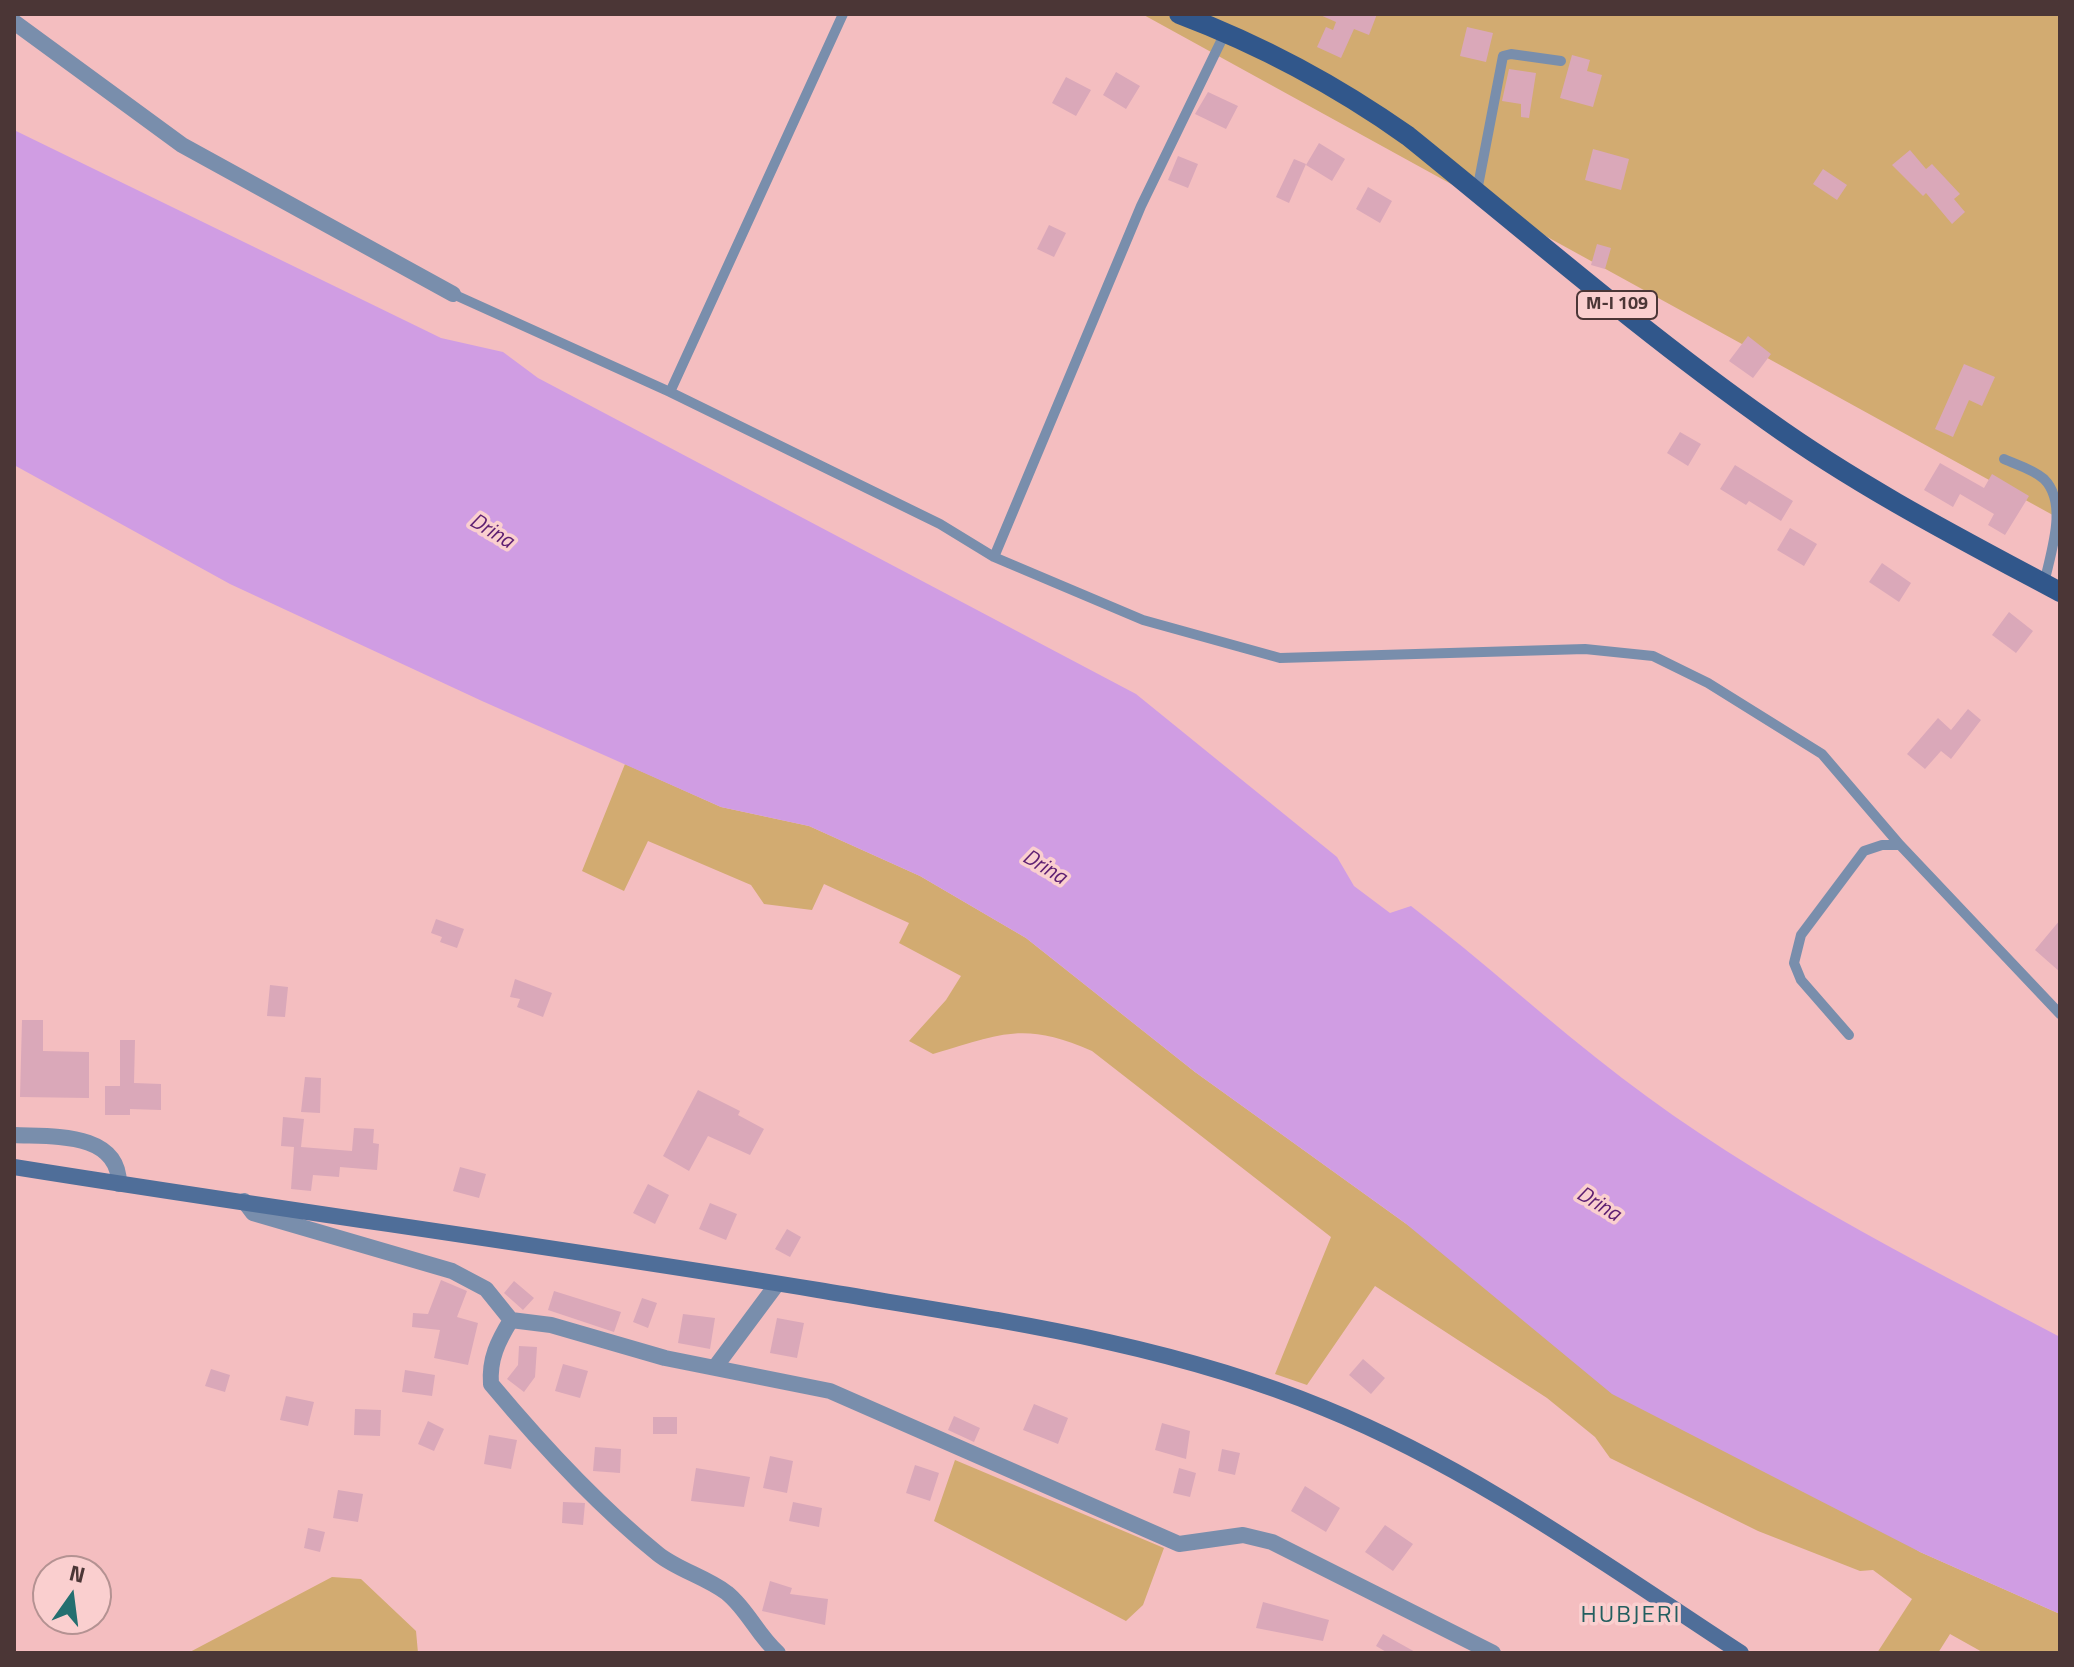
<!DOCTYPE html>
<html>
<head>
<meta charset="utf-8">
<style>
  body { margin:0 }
  #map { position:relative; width:2074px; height:1667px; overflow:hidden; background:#f4bec0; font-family:"Titillium Web",sans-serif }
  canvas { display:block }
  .frame { position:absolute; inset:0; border:16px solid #4b3636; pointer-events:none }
  .north { position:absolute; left:32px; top:1555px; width:80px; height:80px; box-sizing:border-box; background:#facfcf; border:2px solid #b49292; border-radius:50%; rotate:14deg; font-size:22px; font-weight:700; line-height:32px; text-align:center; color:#4b3636 }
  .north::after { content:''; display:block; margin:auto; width:28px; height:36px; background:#246f70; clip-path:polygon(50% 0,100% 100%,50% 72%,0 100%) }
</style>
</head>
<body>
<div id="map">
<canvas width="2074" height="1667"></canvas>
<div class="frame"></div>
<div class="north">N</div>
</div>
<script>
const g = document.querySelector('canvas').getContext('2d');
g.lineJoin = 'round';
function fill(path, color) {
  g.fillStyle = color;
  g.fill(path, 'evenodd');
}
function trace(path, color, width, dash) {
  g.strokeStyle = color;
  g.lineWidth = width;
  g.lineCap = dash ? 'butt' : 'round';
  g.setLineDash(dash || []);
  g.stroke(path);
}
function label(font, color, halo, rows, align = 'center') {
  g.font = font + ' "Titillium Web",sans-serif';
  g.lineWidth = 7;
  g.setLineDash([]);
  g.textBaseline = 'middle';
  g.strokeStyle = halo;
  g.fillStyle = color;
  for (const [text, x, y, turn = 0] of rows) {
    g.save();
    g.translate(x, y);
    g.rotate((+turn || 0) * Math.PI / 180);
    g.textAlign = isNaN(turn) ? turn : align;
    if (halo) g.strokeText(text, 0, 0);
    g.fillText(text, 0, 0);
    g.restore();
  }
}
fill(new Path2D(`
  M1142 14H2060V519Z
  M625 764 721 807 809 826 920 876 1026 938 1195 1072 1405 1223 1920 1552 2060 1614V1653H1984L1950 1634 1938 1653H1877L1912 1599 1873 1570 1860 1571 1758 1531 1610 1458 1595 1437 1547 1398 1375 1286 1307 1385 1275 1374 1331 1237 1092 1051C1023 1021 1002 1034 933 1054L909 1041 946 1000 961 976 899 943 909 923 824 884 812 910 764 904 751 885 648 841 624 891 582 871Z
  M955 1460 1164 1548 1143 1605 1126 1621 934 1521Z
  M332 1577 361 1579 416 1631 418 1653H188Z`), '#d2ab71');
fill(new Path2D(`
  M14 130 441 338 503 352 538 378 1136 694 1337 857 1354 886 1390 913 1411 906C1483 961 1550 1023 1622 1078 1755 1180 1912 1259 2060 1337V1614L1920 1552 1612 1394 1405 1223 1195 1072 1026 938 920 876 809 826 721 807 482 701 230 584 14 465Z`), '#d09de3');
fill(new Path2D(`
  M1318 14H1377L1369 35 1354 29 1341 58 1317 47 1326 27 1333 30 1336 22Z
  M1467 27 1493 33 1486 62 1460 56Z
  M1572 55 1590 60 1587 71 1602 75 1593 107 1560 98Z
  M1509 69 1536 73 1529 118 1521 117V104L1502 101Z
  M1116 72 1140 86 1126 109 1103 95Z
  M1066 77 1091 90 1076 116 1052 103Z
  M1208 92 1238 106 1226 129 1195 114Z
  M1319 143 1345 159 1332 181 1306 165Z
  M1593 149 1629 159 1621 190 1585 180Z
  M1910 150 1926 169 1932 164 1960 194 1954 199 1965 212 1952 224 1926 193 1923 196 1892 165Z
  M1178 156 1198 164 1188 188 1168 180Z
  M1294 159 1306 164 1289 203 1276 197Z
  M1823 169 1847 185 1837 200 1813 184Z
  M1368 187 1392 201 1380 223 1356 209Z
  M1049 225 1066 233 1054 257 1037 249Z
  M1597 244 1611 248 1605 269 1591 265Z
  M1748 336 1771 354 1753 378 1729 361Z
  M1964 364 1995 377 1982 406 1969 400 1953 437 1935 429Z
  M1680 432 1701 444 1688 466 1667 453Z
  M1940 463 1984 488 1992 474 2029 496 2005 535 1988 525 1994 514 1960 494 1953 507 1924 490Z
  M1735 465 1793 501 1781 521 1749 501 1746 505 1720 489Z
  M1790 528 1817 544 1804 566 1777 550Z
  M1882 563 1911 583 1899 602 1869 582Z
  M2009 612 2033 631 2016 653 1992 635Z
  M1968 709 1981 720 1951 759 1941 751 1925 769 1907 754 1938 718 1951 730Z
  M436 919 464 929 457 948 440 942 442 937 431 933Z
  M2060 920V972L2035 950Z
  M515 979 552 993 543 1017 517 1007 520 999 510 997Z
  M270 985 288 987 285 1017 267 1016Z
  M22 1020H43V1051L89 1052V1098L20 1097Z
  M120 1040H135L134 1083 161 1084V1110L130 1109V1115H105V1086H120Z
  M305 1077 321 1078 320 1113 301 1112Z
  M698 1090 740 1111 738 1115 764 1129 750 1155 708 1136 689 1171 663 1156Z
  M283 1117 304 1119 301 1147 352 1151 354 1128 374 1129 373 1143 379 1144 377 1170 340 1167 339 1177 313 1175 311 1191 291 1189 294 1147 281 1146Z
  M460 1167 486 1174 479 1198 453 1191Z
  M648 1184 669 1195 655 1224 633 1213Z
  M710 1203 737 1214 726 1240 699 1229Z
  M787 1229 801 1237 790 1257 775 1249Z
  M441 1280 467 1291 457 1317 478 1323 468 1365 434 1358 440 1330 412 1327 413 1313 428 1314Z
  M514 1281 534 1298 523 1310 504 1293Z
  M554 1291 621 1312 614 1332 548 1310Z
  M642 1298 657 1303 648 1328 633 1322Z
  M683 1314 715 1318 710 1349 678 1343Z
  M777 1318 804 1323 797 1358 770 1353Z
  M519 1346 537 1347 535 1377 524 1392 507 1379 518 1365Z
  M1363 1359 1385 1378 1371 1394 1349 1375Z
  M563 1364 588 1371 580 1398 555 1391Z
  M211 1369 230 1375 225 1392 205 1386Z
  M405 1370 435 1375 432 1396 402 1392Z
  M286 1396 314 1402 308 1426 280 1420Z
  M1034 1404 1068 1418 1058 1444 1023 1430Z
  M355 1409 381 1410 380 1436 354 1435Z
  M954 1416 980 1428 974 1442 948 1430Z
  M653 1417H677V1434H653Z
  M428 1421 444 1429 434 1451 418 1444Z
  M1162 1423 1190 1431 1186 1459 1155 1450Z
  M489 1435 517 1440 511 1469 484 1464Z
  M595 1447 621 1449 620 1473 593 1471Z
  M1222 1449 1240 1453 1235 1475 1218 1471Z
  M770 1456 793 1461 787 1493 763 1488Z
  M915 1465 939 1473 930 1501 906 1493Z
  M696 1468 750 1477 744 1507 691 1501Z
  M1179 1468 1196 1473 1190 1497 1173 1493Z
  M1305 1486 1340 1508 1326 1532 1291 1511Z
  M338 1490 363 1494 358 1522 333 1518Z
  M563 1502 585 1503 583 1525 562 1523Z
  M793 1502 822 1508 819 1527 789 1521Z
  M1385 1525 1413 1544 1393 1571 1365 1552Z
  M308 1528 325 1532 320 1552 304 1548Z
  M770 1581 792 1588 790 1594 828 1599 825 1625 762 1611Z
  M1263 1602 1329 1620 1323 1641 1256 1628Z
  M1383 1634 1417 1653H1388L1376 1646Z`), '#daa8b9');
trace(new Path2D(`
  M1477 191 1503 56 1511 54 1561 61
  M453 294 670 392 940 524 994 557 1143 620 1280 658 1585 649 1653 656 1708 683 1822 754 1900 845 2060 1014
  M670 392 843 14
  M2004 459C2017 465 2033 469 2044 479 2069 504 2050 554 2044 584
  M994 557 1141 206 1225 33
  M1849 1035 1801 980 1794 963 1801 935 1864 851 1882 845H1900`), '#798eac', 10);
trace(new Path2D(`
  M14 22 182 145 453 294
  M14 1135C51 1137 119 1131 119 1184
  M244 1201 253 1213 452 1271 486 1289 511 1320 551 1325 665 1358 830 1391 1179 1544 1243 1535 1272 1542 1493 1653
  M511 1320C498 1341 489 1359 491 1384 542 1445 596 1504 658 1554 678 1570 706 1577 727 1593 748 1610 758 1636 778 1653
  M716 1366 777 1284`), '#798eac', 16);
trace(new Path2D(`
  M14 1167C282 1210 550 1246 818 1290 989 1319 1162 1341 1324 1408 1474 1469 1606 1565 1741 1653`), '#4f6e99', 16);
trace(new Path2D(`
  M1179 14C1261 45 1336 85 1408 136 1527 232 1643 333 1768 421 1860 487 1961 539 2060 592`), '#31578b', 20);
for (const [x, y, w] of [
  [1617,305,80]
]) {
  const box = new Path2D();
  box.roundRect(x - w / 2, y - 14, w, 28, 6);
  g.fillStyle = '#facfcf';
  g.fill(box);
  trace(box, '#4b3636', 2);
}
label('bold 18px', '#4b3636', null, [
  ["M-I 109",1617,305]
]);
label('italic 22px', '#5d1e71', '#facfcf', [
  ["Drina",491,532,31],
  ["Drina",1044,868,31],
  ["Drina",1598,1205,31]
]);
g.letterSpacing = '2px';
label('24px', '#235e5f', '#facfcf', [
  ["HUBJERI",1631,1616]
]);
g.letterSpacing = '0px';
</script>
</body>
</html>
